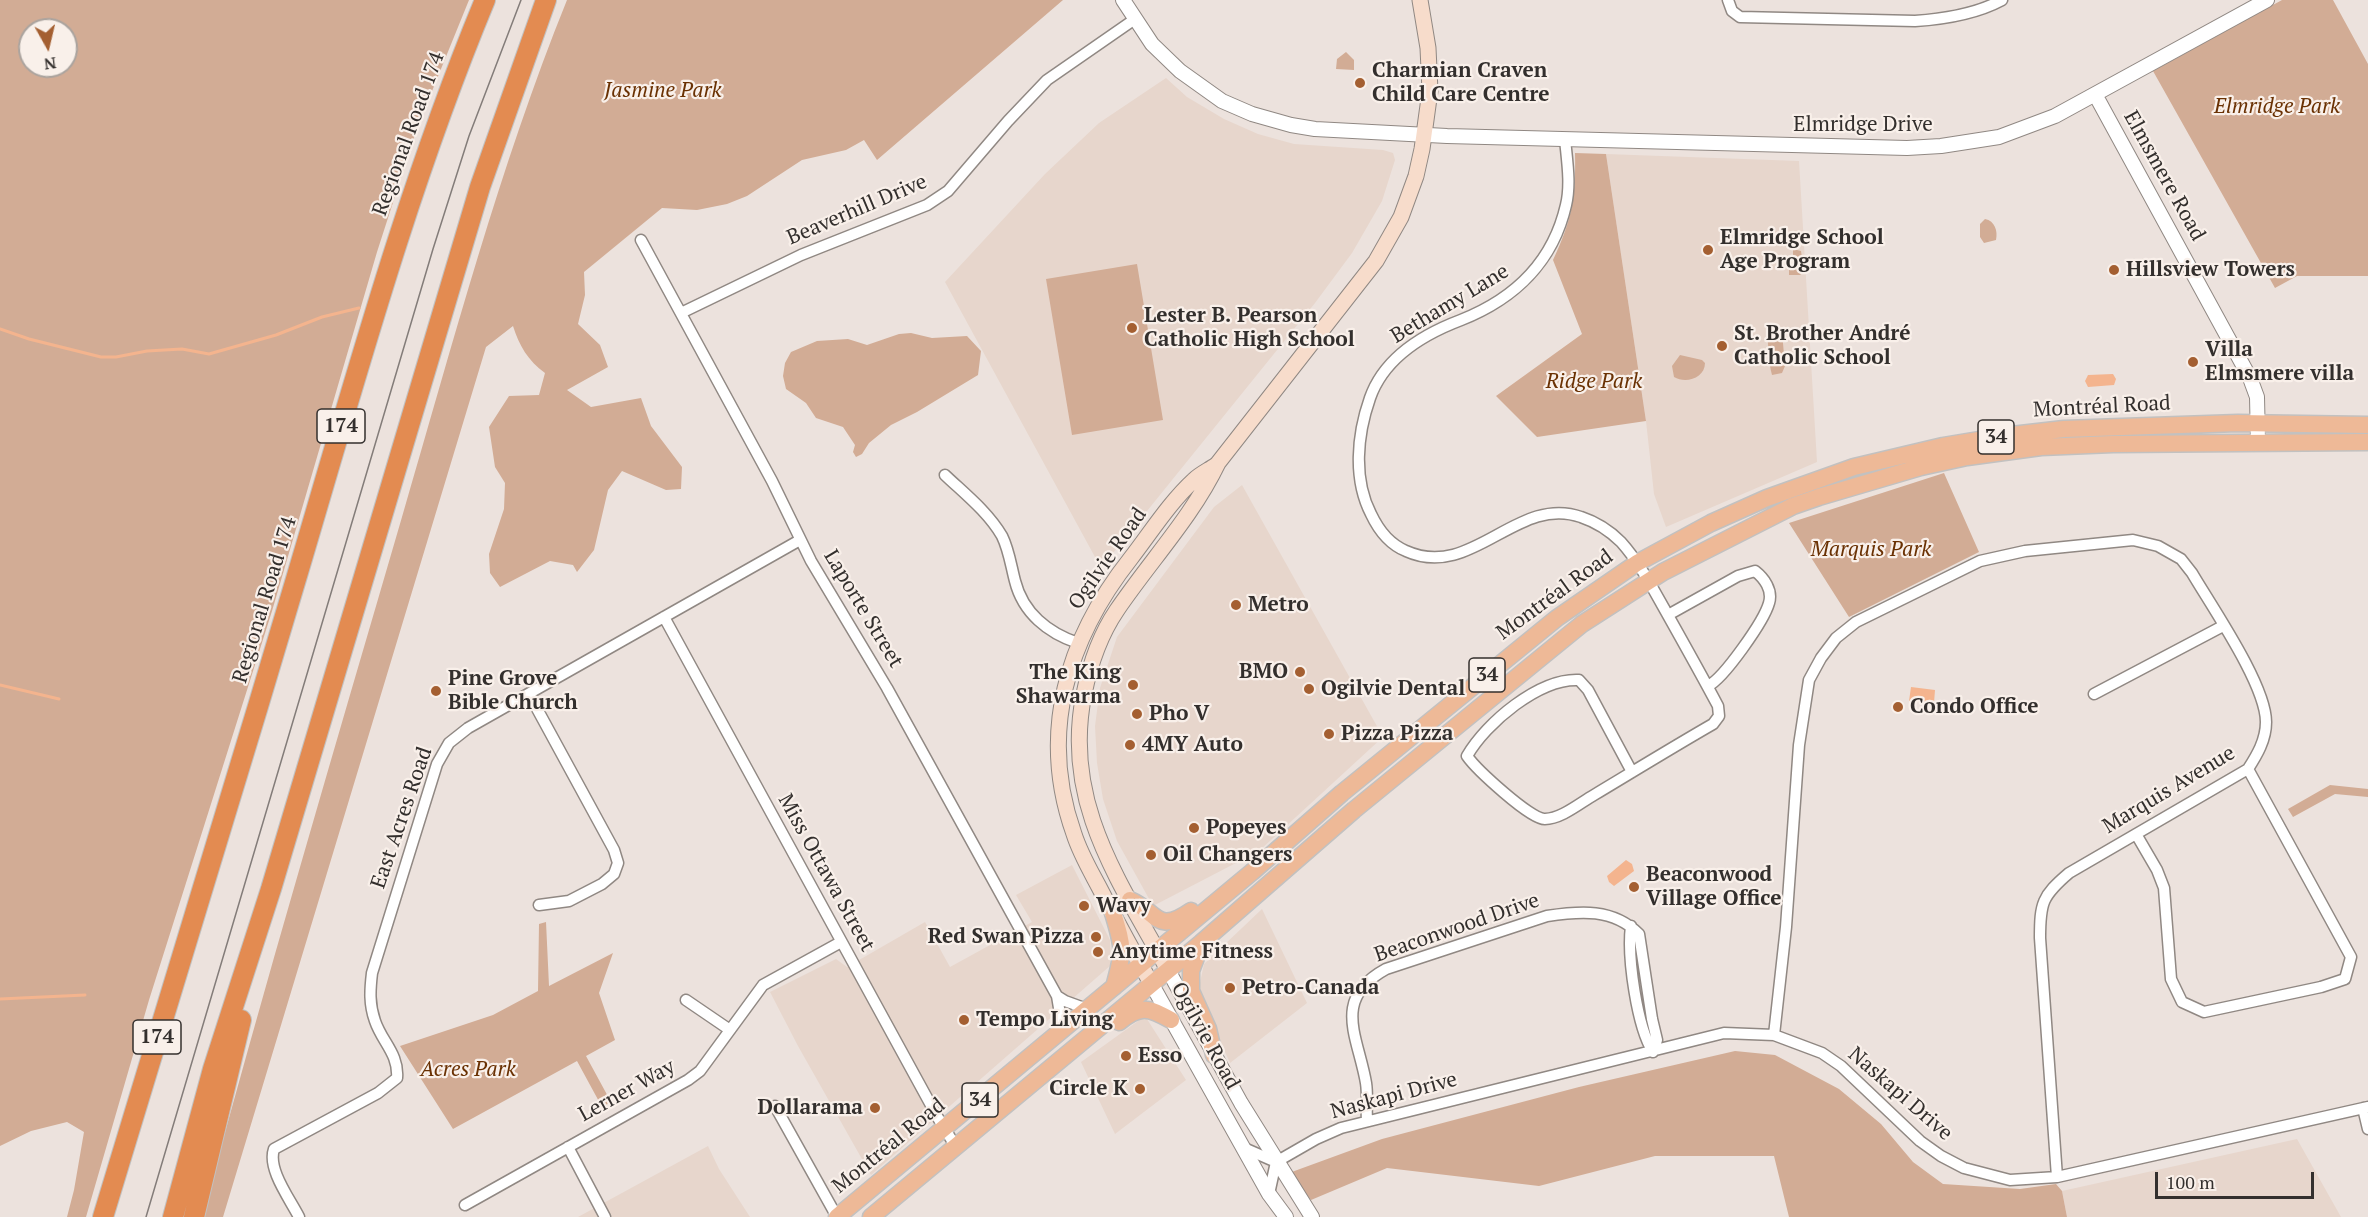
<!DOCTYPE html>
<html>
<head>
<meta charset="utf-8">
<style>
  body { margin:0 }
  #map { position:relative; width:2368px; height:1217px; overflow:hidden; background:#ece2dd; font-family:"PT Serif",serif }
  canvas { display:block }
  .north { position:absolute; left:18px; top:18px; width:60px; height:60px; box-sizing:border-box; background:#f9f0ea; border:2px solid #aaa39e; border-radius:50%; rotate:172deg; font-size:16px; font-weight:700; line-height:24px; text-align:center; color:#332f2d }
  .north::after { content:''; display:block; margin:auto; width:21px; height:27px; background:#a45f31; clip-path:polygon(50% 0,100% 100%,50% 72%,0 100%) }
  .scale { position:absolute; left:2155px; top:1172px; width:159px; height:27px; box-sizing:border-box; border:3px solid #332f2d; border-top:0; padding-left:8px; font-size:18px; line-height:21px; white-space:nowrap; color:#332f2d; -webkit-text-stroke:4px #f9f0ea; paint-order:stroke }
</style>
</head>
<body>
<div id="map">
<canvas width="2368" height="1217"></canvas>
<div class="north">N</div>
<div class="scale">100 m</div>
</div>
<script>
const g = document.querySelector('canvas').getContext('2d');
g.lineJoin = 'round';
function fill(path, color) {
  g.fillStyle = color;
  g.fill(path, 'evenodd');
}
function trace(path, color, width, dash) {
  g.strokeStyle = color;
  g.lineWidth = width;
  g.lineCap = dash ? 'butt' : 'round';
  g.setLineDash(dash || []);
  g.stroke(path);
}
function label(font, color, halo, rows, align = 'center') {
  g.font = font + ' "PT Serif",serif';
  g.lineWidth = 4.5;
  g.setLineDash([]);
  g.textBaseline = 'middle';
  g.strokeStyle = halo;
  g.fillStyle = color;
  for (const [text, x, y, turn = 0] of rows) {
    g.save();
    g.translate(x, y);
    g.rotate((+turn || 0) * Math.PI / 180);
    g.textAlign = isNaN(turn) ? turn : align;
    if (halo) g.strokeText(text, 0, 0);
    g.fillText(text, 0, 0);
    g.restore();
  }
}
fill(new Path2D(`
  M1166 78 1187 97 1224 119 1258 134 1294 144 1383 150 1393 153 1395 160 1382 201 1352 253 1315 303 1101 568 945 282 1045 174 1099 123Z
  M1606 154 1799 161 1817 462 1666 527 1654 494 1646 421Z
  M1242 485 1383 737 1259 851 1153 906 1117 841 1103 799 1097 763 1095 726 1100 688 1117 637 1214 507Z
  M1072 865 1110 940 1111 965 871 1175 798 1046 770 992 836 959 847 967 925 922 950 967 1032 922 1016 895Z
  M1262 909 1307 1003 1230 1063 1198 992 1204 964Z
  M1145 1016 1186 1080 1115 1134 1081 1062Z
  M2297 1139 2341 1217H2067L2062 1191Z
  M708 1146 719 1169 750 1217H578Z`), '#e7d6cc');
fill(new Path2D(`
  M0 0H469L417 128 377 252 272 611 149 1000 86 1217H67L74 1190 84 1132 67 1122 31 1131 0 1146ZM30 30H66V66H30Z
  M567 0H1063L877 160 864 140 846 150 802 160 747 196 727 204 697 210 662 208 584 272 585 295 578 324 600 345 608 367 567 390 591 407 641 398 651 426 682 467 681 489 666 490 622 471 608 490 594 550 577 572 573 565 550 561 500 587 490 573 489 554 504 509 505 483 495 467 489 427 509 396 539 395 545 373C528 361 519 345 513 326L486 347 223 1217H202C265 983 334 750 402 517 453 343 499 168 567 0Z
  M2282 0H2333L2368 64V276H2297L2275 288 2153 71Z
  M1346 52 1354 60V70L1336 69 1337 59Z
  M1575 153 1606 154 1646 421 1537 437 1496 396 1582 334 1553 260C1572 220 1576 197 1575 153Z
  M1985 219C1995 221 1998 231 1996 240L1984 243 1980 237V224Z
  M1793 249 1801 251 1804 271 1800 275H1789V258L1793 257Z
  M1137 264 1163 420 1072 435 1046 279Z
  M1774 327V333L1782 332 1785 366 1782 373 1772 375C1768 361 1769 349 1767 334Z
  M911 333 932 338 967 336 981 351 978 375 917 412 891 425 869 443 862 454 856 457 853 452 855 445 843 427 816 418 806 403 786 389 783 376 785 363 791 352 817 341 848 339 867 345 899 334Z
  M1680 355 1702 360 1705 363C1705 378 1686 384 1674 377L1672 366Z
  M1944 473 1979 552 1849 617 1789 523Z
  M2330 785 2368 789V797L2335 794 2293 817 2288 809Z
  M546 922 549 986 613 953 599 993 615 1040 586 1056 611 1102 602 1107 577 1061 453 1129 400 1046 493 1015 538 991 539 924Z
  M1735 1051 1775 1055 1839 1089 1881 1124 1913 1162 1943 1184 2020 1189 2056 1184 2062 1191 2067 1217H1789L1774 1156H1655L1539 1186 1387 1168 1311 1200 1289 1173 1382 1139 1579 1087Z`), '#d2ac95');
fill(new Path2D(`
  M2113 374 2116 379 2114 385 2088 387 2085 381 2088 375Z
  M1911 687 1935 690 1934 703 1909 701Z
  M1626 860 1632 864 1634 871 1614 886 1609 882 1607 876Z`), '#f4b48e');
trace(new Path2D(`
  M0 329 29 339 101 357H116L147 351 182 349 209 354 276 335 322 317 359 308
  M0 685 59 699
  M0 999 85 995`), '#f4b48e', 3);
const minor = new Path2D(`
  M1728 0 1732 11 1740 17 1915 21C1945 19 1976 14 2002 0
  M1565 139C1567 161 1571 184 1566 205 1553 262 1514 299 1461 320 1424 334 1384 358 1370 398 1357 435 1353 479 1371 514 1379 531 1389 544 1406 551 1472 581 1517 494 1581 517 1596 522 1610 531 1621 542 1639 562 1652 587 1665 610 1683 642 1701 674 1718 706L1719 716 1713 724C1673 747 1634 771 1594 795 1580 803 1561 819 1545 819 1531 820 1476 769 1467 756 1486 723 1539 678 1579 680L1588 690 1632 772
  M641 240 772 481 811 561 887 688 1057 996 1059 1008 1058 1034
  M681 313 801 255 927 205 948 191 1008 121 1047 80 1135 19
  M945 475C965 494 988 512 1002 536 1009 550 1011 566 1015 581 1023 613 1048 633 1078 643
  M1668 615 1738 576 1755 571C1764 578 1773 590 1769 603 1764 621 1724 678 1708 686
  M664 617 938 1118 956 1147
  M529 694 614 850 618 863 614 874 602 884 569 901 539 905
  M2094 694 2223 626
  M2136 834 2157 870 2164 888 2171 979 2182 1002 2204 1012 2321 987 2345 979 2351 957 2248 769
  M1631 926C1627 957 1637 1027 1653 1052
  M1057 996 1065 1001 1087 1009
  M686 1000 730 1030
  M1774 1035 1786 927 1799 745 1809 680 1821 658 1836 638 1856 622 1980 561 2025 551 2133 540 2158 546 2181 559 2192 573C2212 607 2266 685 2266 722 2266 740 2257 755 2248 769L2069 873C2042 896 2040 903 2040 938L2057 1177
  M775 1106 837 1217
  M2363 1108 2368 1129
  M1367 1121C1366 1108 1368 1096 1366 1083 1358 1036 1331 999 1386 969L1547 916C1580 911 1613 908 1639 934L1652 1019 1657 1040 1653 1052
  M568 1147 605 1217
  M1244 1148 1276 1162
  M1269 1194 1276 1162 1316 1139 1341 1128 1724 1033 1774 1035 1822 1053 1841 1066 1920 1141 1941 1156 1964 1168 2010 1180 2057 1177 2368 1107
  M465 1205 688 1080 700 1071 763 985 841 942
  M299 1217C290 1199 267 1169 274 1149L378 1093 397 1078C399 1054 382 1042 375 1021 369 1004 370 990 372 973L437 764 449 743 468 728 800 540`);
const tertiary = new Path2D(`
  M1123 0 1152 44 1180 71 1222 101 1252 114 1291 125 1315 129 1447 136 1907 148 1941 146 1999 137 2055 116 2267 0
  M2096 96 2250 378 2257 397 2258 442
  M1168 970 1241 1103 1312 1217
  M1151 983 1269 1194 1286 1217`);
const secondary = new Path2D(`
  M1168 970C1119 880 1062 802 1084 694 1090 664 1100 635 1117 610 1151 560 1192 517 1218 463L1376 261 1401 217 1416 176 1422 149 1430 91 1428 48 1420 0
  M1151 983C1133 952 1116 920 1099 887 1090 870 1080 853 1074 834 1038 733 1067 639 1131 558 1151 532 1170 502 1194 480 1200 474 1209 470 1216 465`);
const primary = new Path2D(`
  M1130 900C1158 912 1156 935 1191 911
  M1113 913C1124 949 1124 951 1114 987
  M1201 944 1191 971V991L1208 1029 1214 1055
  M1119 1022C1140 1005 1148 1007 1171 1020
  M837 1217 1252 872 1342 793 1557 618 1637 563 1711 523 1767 498 1854 467 1943 446 2003 436 2064 429 2238 423 2368 425
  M871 1217 1201 943 1354 810 1582 624 1663 572 1793 506 1819 497 1921 467 1967 457 2041 447 2113 444 2368 442`);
const motorway = new Path2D(`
  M103 1217C167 1004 233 792 296 579 354 384 407 188 485 0
  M173 1217 213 1069 271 889 480 187 546 0
  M194 1217 241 1020`);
trace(minor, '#908883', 13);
trace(tertiary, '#908883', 16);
trace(secondary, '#908883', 17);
trace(primary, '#c2c1c0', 19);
trace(motorway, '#c2c1c0', 22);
trace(minor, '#fff', 10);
trace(tertiary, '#fff', 14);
trace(secondary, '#f7dccb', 15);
trace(primary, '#eeb997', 16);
trace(motorway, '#e38b51', 20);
trace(new Path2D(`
  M146 1217 433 249 469 136 521 0`), '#837c79', 1.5);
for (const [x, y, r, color] of [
  [1360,83,6,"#a45f31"],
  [1708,250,6,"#a45f31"],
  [2114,270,6,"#a45f31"],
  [1132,328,6,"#a45f31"],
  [1722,346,6,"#a45f31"],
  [2193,362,6,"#a45f31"],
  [1236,605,6,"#a45f31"],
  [1300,672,6,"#a45f31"],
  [1133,685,6,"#a45f31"],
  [1309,689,6,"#a45f31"],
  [436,691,6,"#a45f31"],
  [1898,707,6,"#a45f31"],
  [1137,714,6,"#a45f31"],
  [1329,734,6,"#a45f31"],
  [1130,745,6,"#a45f31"],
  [1194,828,6,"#a45f31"],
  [1151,855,6,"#a45f31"],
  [1634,887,6,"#a45f31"],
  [1084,906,6,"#a45f31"],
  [1096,937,6,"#a45f31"],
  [1098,952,6,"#a45f31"],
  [1230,988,6,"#a45f31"],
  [964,1020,6,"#a45f31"],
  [1126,1056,6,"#a45f31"],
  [1140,1089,6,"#a45f31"],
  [875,1108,6,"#a45f31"]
]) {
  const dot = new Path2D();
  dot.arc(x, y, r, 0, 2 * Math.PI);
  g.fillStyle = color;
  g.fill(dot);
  trace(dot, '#f9f0ea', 2);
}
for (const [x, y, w] of [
  [341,426,48],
  [1996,437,36],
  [1487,675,36],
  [157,1037,48],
  [980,1100,36]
]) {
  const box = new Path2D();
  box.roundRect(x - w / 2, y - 17, w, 34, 4.5);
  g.fillStyle = '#f9f0ea';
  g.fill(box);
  trace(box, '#332f2d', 1.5);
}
label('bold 20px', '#332f2d', null, [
  ["174",341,426],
  ["34",1996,437],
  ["34",1487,675],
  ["174",157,1037],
  ["34",980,1100]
]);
label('bold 21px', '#332f2d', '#f9f0ea', [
  ["Charmian Craven",1372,71],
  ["Child Care Centre",1372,95],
  ["Elmridge School",1720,238],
  ["Age Program",1720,262],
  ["Hillsview Towers",2126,270],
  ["Lester B. Pearson",1144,316],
  ["Catholic High School",1144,340],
  ["St. Brother André",1734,334],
  ["Catholic School",1734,358],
  ["Villa",2205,350],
  ["Elmsmere villa",2205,374],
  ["Metro",1248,605],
  ["BMO",1288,672,"right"],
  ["The King",1121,673,"right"],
  ["Shawarma",1121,697,"right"],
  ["Pine Grove",448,679],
  ["Bible Church",448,703],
  ["Ogilvie Dental",1321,689],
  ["Condo Office",1910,707],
  ["Pho V",1149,714],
  ["Pizza Pizza",1341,734],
  ["4MY Auto",1142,745],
  ["Popeyes",1206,828],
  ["Oil Changers",1163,855],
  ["Beaconwood",1646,875],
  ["Village Office",1646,899],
  ["Wavy",1096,906],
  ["Red Swan Pizza",1084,937,"right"],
  ["Anytime Fitness",1110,952],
  ["Petro-Canada",1242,988],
  ["Tempo Living",976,1020],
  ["Esso",1138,1056],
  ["Circle K",1128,1089,"right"],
  ["Dollarama",863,1108,"right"]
], 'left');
label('italic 21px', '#6a3103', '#f9f0ea', [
  ["Jasmine Park",663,91],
  ["Elmridge Park",2277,107],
  ["Ridge Park",1594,382],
  ["Marquis Park",1871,550],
  ["Acres Park",468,1070]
]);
label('21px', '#332f2d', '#f9f0ea', [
  ["Elmridge Drive",1863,125],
  ["Regional Road 174",409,134,-70],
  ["Elmsmere Road",2164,176,61],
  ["Beaverhill Drive",857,210,-23],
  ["Bethamy Lane",1450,304,-31],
  ["Montréal Road",2102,407,-3],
  ["Ogilvie Road",1108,559,-55],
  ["Montréal Road",1555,595,-36],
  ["Regional Road 174",265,600,-73],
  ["Laporte Street",863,609,59],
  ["Marquis Avenue",2169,790,-31],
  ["East Acres Road",402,818,-71],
  ["Miss Ottawa Street",826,873,61],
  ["Beaconwood Drive",1457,928,-19],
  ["Ogilvie Road",1205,1036,61],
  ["Lerner Way",627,1091,-29],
  ["Naskapi Drive",1900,1094,41],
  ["Naskapi Drive",1394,1096,-15],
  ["Montréal Road",889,1146,-39]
]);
</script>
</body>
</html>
